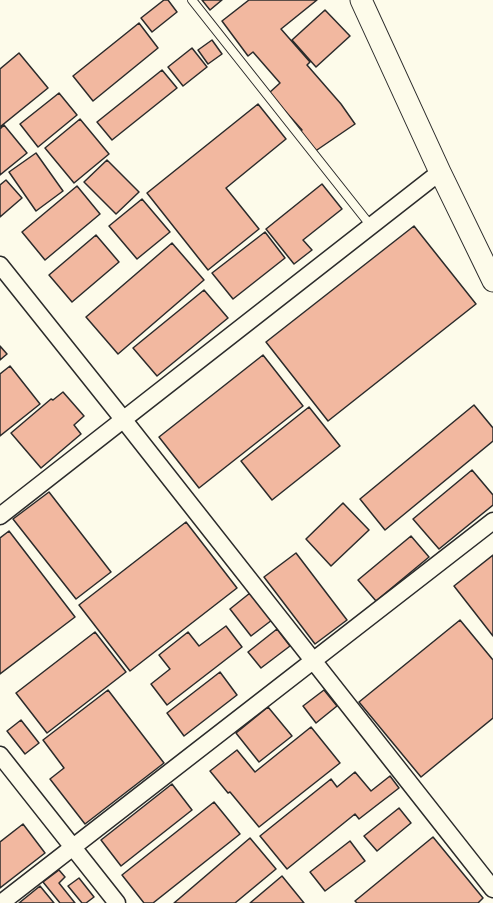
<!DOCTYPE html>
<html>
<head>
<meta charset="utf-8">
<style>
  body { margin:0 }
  canvas { display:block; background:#fdfbea }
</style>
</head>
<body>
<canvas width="493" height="903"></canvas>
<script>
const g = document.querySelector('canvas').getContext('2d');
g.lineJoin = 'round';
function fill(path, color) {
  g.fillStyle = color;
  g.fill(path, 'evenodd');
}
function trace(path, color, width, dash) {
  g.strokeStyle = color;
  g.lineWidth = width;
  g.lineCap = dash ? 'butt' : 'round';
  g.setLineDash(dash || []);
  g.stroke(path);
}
const building = new Path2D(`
  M164 0H168L177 12 152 32 141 18Z
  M202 0H222L210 10Z
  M249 0H317L281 29 310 62 307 65 341 104 355 124 314 152 300 131 302 130 269 93 280 83 253 52 248 56 222 21Z
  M325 10 350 36 316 67 292 40Z
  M139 23 158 48 93 101 73 76Z
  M212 40 222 54 208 64 198 50Z
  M192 48 207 67 183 86 168 67Z
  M19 53 48 88 0 127V69Z
  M162 70 177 88 112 140 97 122Z
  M59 93 77 115 38 147 20 124Z
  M258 104 286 139 226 188 259 229 208 270 147 193Z
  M80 119 109 154 74 183 45 148Z
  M4 125 27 153 0 175V129Z
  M36 153 63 191 36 211 9 172Z
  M107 160 139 192 116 214 84 182Z
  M6 180 22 198 0 217V185Z
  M322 184 342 209 303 240 312 250 294 264 266 229Z
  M77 186 100 214 45 260 22 232Z
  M142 199 170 232 137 259 109 226Z
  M414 226 476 304 328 421 266 342Z
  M265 232 285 258 233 299 212 273Z
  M96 235 119 262 72 302 49 275Z
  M172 243 204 280 118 354 86 317Z
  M204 290 228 318 157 376 133 348Z
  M0 346 7 354 0 360Z
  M263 355 303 406 199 488 159 437Z
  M10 366 40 404 0 436V374Z
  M63 392 84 416 74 425 81 434 41 468 11 433 51 399 53 400Z
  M474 405 493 428V441L385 530 360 499Z
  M309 407 340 446 272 500 241 461Z
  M472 470 493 495V505L439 549 413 519Z
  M49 492 111 572 76 599 13 519Z
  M343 503 369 530 331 566 306 539Z
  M186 522 237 588 130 671 79 605Z
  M9 531 75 617 0 674V538Z
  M411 536 429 557 376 601 358 580Z
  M296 553 347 620 315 644 264 577Z
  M493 555V636L454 586Z
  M250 593 272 620 251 636 230 609Z
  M460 620 493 660V718L421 777 359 702Z
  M226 626 242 647 167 705 151 684 170 669 159 655 188 632 199 646Z
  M277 629 290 646 261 668 248 652Z
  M95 632 126 672 47 733 16 693Z
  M220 672 237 695 184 736 167 713Z
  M108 690 164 763 85 824 50 779 64 768 43 740Z
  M324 690 337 706 316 723 303 706Z
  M268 707 292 736 259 762 236 733Z
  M21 720 39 743 25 754 7 731Z
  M311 727 340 763 259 827 230 792 228 793 210 771 237 750 255 772Z
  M355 772 371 791 390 776 399 788 359 819 355 814 287 869 260 836 331 779 337 787Z
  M172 784 192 810 121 866 101 840Z
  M214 802 240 834 153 903H144L122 875Z
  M399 808 411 823 377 851 364 836Z
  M23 824 45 853 0 888V842Z
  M433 837 483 898 478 903H357L355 901Z
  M250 838 276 869 235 903H174Z
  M350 841 365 861 325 891 310 872Z
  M59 870 65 877 59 883 75 903H60L43 882Z
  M282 876 304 903H250Z
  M79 878 94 897 86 903H82L68 886Z
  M40 886 54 903H19Z`);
fill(building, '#f2b8a0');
trace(building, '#2b2b2b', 1.5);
const service = new Path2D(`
  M192 0 371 226`);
const minor = new Path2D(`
  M0 265 123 419 493 889
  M0 516 440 172
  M0 755 117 903
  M1 903 493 521`);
const tertiary = new Path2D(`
  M361 0 440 172 493 281`);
trace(service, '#2b2b2b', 10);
trace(minor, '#2b2b2b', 19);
trace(tertiary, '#2b2b2b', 23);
trace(service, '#fdfbea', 8);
trace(minor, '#fdfbea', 16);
trace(tertiary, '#fdfbea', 21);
</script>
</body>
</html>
